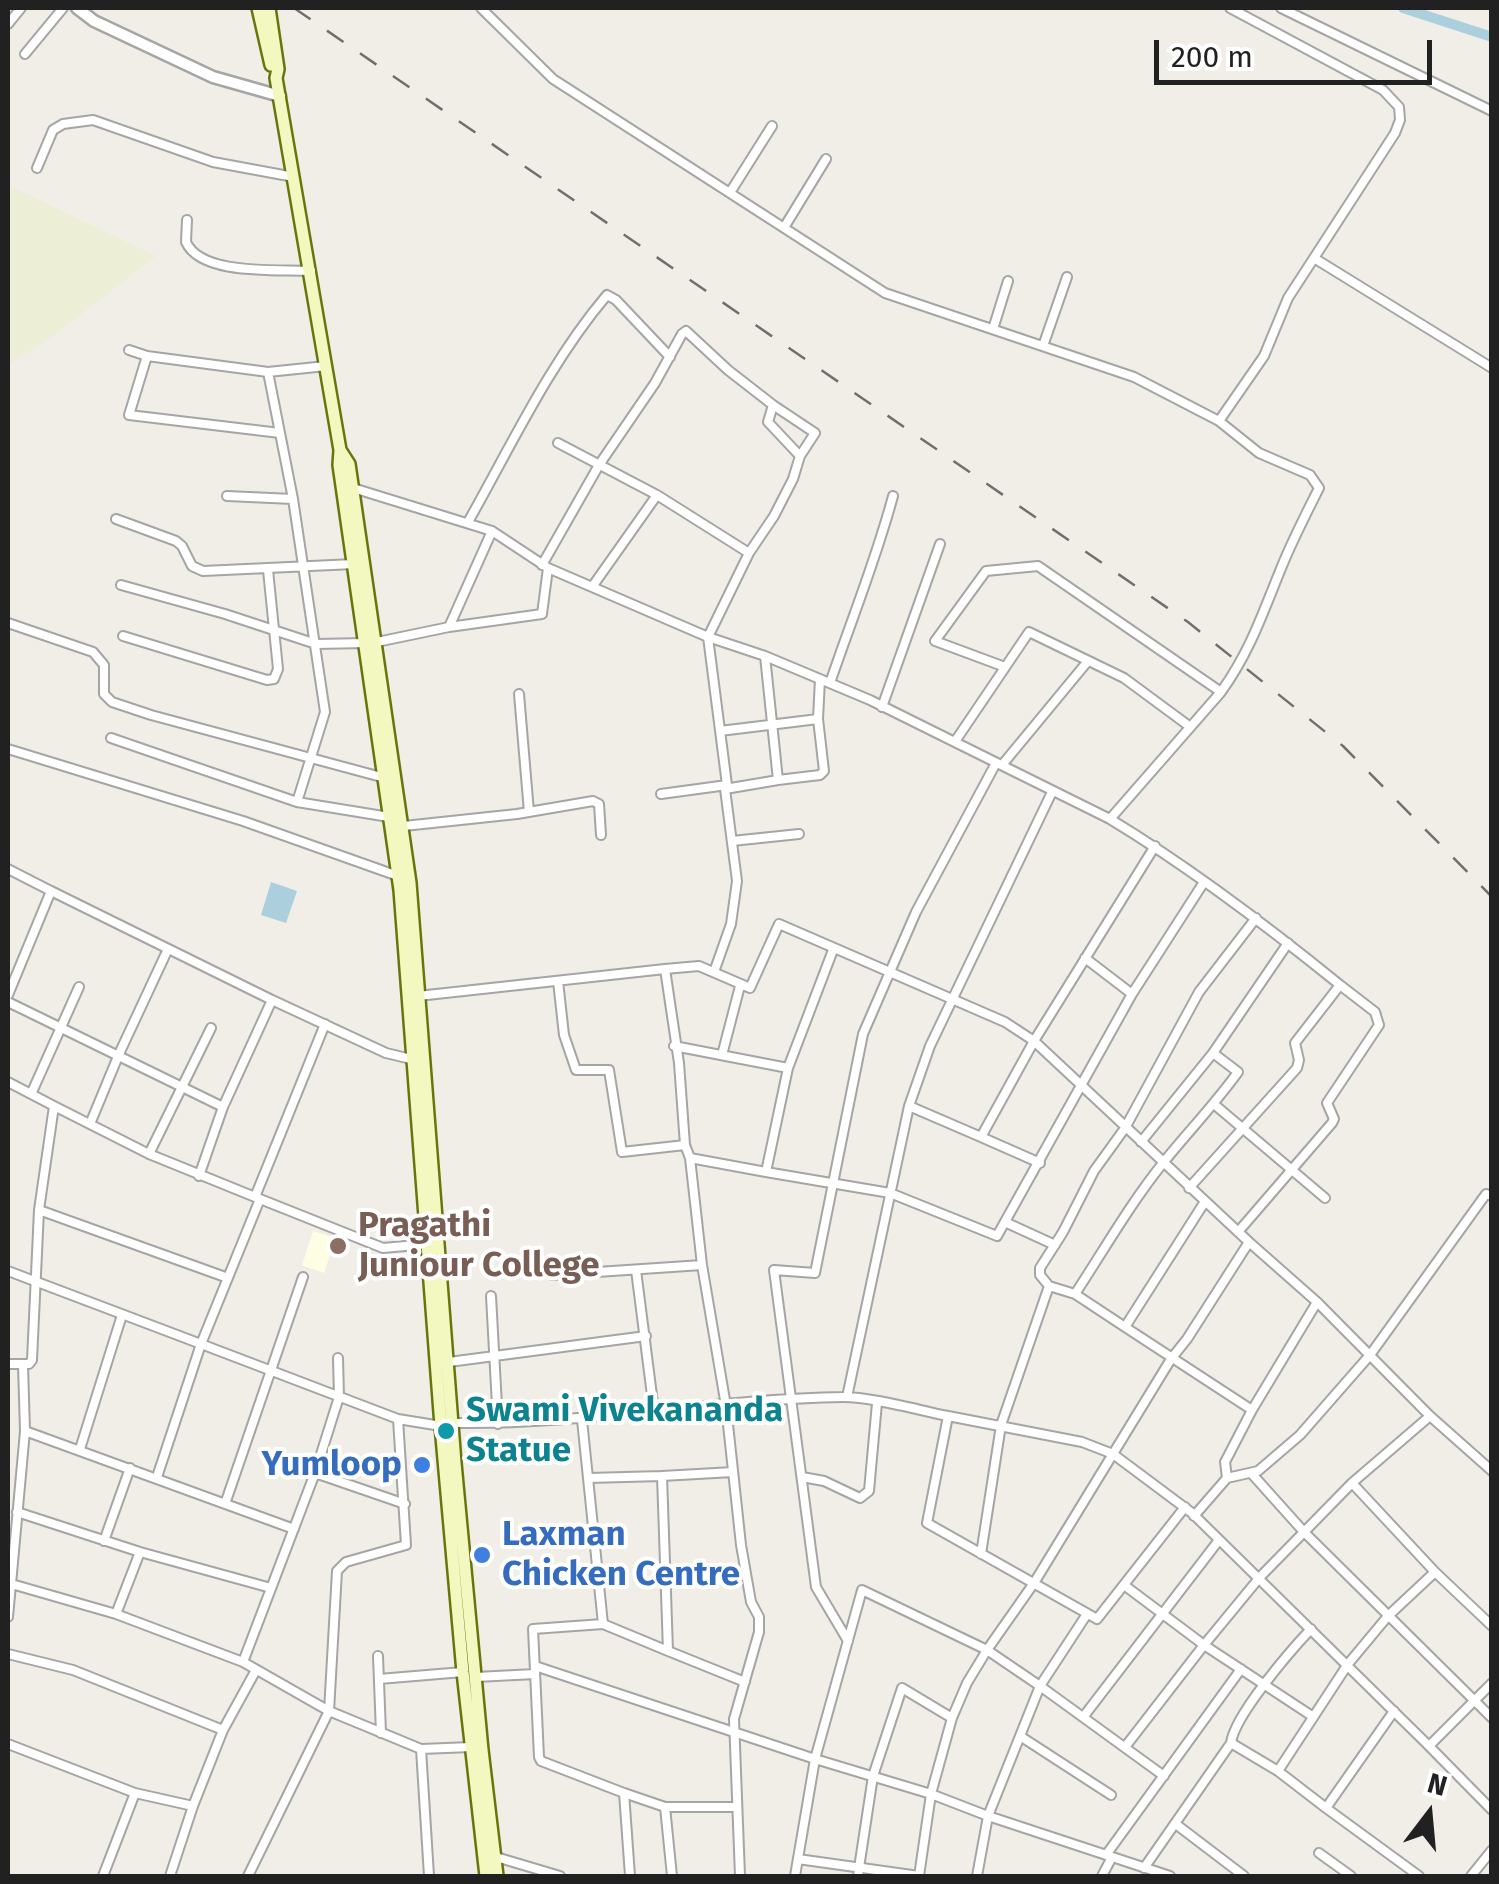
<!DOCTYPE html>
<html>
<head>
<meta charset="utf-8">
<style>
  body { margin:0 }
  #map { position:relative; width:1499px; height:1884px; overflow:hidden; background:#f1eee8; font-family:"Fira Sans",sans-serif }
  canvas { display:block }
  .frame { position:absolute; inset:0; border:10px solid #212121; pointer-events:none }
  .north { position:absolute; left:1379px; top:1764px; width:100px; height:100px; -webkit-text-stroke:8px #fff; paint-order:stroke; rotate:16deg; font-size:28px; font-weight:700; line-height:40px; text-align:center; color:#212121 }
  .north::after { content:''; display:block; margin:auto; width:35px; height:45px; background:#212121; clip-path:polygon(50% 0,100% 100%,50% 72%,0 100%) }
  .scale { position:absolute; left:1154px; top:40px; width:278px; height:45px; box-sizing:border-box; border:5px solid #212121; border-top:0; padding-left:12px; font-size:30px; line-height:35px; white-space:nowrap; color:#212121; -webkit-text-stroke:8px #fff; paint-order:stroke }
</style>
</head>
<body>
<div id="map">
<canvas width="1499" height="1884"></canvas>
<div class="frame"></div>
<div class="north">N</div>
<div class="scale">200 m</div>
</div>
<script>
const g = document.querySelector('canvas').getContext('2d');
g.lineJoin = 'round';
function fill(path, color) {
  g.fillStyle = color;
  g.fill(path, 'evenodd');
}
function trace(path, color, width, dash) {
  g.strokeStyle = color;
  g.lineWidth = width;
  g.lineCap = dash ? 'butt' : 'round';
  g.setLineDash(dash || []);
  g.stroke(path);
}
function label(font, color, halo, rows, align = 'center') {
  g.font = font + ' "Fira Sans",sans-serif';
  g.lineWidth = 8;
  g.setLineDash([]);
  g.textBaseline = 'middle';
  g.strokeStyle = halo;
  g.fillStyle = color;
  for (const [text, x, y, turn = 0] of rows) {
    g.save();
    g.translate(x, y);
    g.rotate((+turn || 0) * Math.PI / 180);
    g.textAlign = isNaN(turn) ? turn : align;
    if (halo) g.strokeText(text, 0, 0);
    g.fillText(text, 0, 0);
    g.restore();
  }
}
fill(new Path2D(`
  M313 1231 336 1238 324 1273 302 1265Z`), '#fdfee4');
fill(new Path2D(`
  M8 185 156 256 57 333 8 365Z`), '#eceed5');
fill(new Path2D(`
  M271 882 297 891 286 923 261 915Z`), '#abcfdc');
trace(new Path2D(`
  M1403 8 1492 37`), '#abcfdc', 10);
const minor = new Path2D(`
  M481 8 553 79 885 293 1134 377 1219 421 1264 356 1288 298 1395 133 1400 120 1399 107 1383 90 1230 8
  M1281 8 1492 111
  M8 24 21 8
  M25 54 63 8
  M37 168 53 130 63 124 93 120 213 162 294 177
  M731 191 772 126
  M187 220 186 242C201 276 278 269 311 271
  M785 226 826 159
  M1314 258 1492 368
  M993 329 1008 281
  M1043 346 1067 277
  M129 350 147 356
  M268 372 293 499 325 712 297 802
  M1219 421 1259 453 1310 475 1319 488C1306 514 1293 539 1282 566 1263 612 1251 650 1221 692
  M280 433 129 415 147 356 268 372 326 366
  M558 443 657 495
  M353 488 492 531 548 568 708 637 765 656 870 700 1110 819
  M227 496 293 499
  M116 519 176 541 182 546 192 566 203 571 354 564
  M468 522C511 446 550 362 607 295L616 300 670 357
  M492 531 449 627 542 614 548 568
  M542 565 599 465 655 383 682 334 686 331 728 370 773 405
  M121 585 225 614 316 644 366 643
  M592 587 657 495 749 553
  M8 623 93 652 104 665V694L112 702 151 715 385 778
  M123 636 267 680 274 679 278 669 268 570
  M377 642 449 627
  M1005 667 935 641 986 571 1038 566 1221 692 1110 819C1191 868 1266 925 1340 985L1295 1043 1299 1060 1297 1068 1189 1188
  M830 683C851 621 876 560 893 496
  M519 694 529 812
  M882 707 940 544
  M720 731 818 719
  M111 738 297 802 389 817
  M956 740 1029 632 1124 678 1189 726
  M8 749 243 821 398 876
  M1002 765 1088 661
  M778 780 820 775 824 771 818 719 820 679
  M661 794 727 785 708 637 749 553 774 516 793 479 800 456 815 433 773 405 768 422 800 456
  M404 826 517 814 593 801 599 804 601 835
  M732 841 799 834
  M8 869 51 891
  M833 950 788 1068 766 1172 890 1193 997 1236 1132 994 1204 882
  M1085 958 1132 994
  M665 969 699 966 750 988 779 924 1005 1022 1034 1041 1249 1242 1187 1339 1171 1359 1034 1583 987 1650 1040 1686 988 1816 977 1876
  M714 972 731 924 737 881 725 789 778 780 765 656
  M558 981 564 1035 576 1070H609L622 1152 685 1145
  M8 995 51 891 272 1000 386 1053 411 1059
  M418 996 665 969 679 1063 685 1145 690 1158 702 1265 726 1406 741 1545 751 1602 759 1617V1632L734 1719 740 1876
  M8 1002 223 1107
  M674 1046 788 1068
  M1213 1053 1288 943
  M722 1055 740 986
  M8 1082 54 1106
  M32 1092 79 987
  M1215 1105 1325 1198
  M909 1106 981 1137
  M90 1124 119 1054 168 949
  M149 1154 211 1028
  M690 1158 766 1172
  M1040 1163 981 1137 1034 1041 1155 846
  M199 1176 223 1107 272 1000
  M255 1197 325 1024
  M1204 1203 1125 1327 1252 1410
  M39 1210 228 1278
  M1007 1223 1055 1245
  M1238 1232 1332 1123 1334 1119 1327 1103 1379 1025 1375 1012 1340 985
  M1249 1242 1317 1302 1430 1416
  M636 1270 654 1411
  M8 1271 201 1344 260 1199 383 1248 428 1244
  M552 1275 702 1265
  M1075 1294 1049 1286 1040 1275V1268L1063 1232 1094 1171 1125 1128 1199 992 1256 918
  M491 1296 498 1424
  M1125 1327 1075 1294C1104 1250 1130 1204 1163 1163 1188 1132 1215 1104 1238 1072L1213 1053 1141 1142
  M449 1362 646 1336
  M8 1364H29L32 1360 39 1210 54 1106 149 1154 260 1199
  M23 1365 25 1431
  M847 1397 909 1106 930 1046 1052 792
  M948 1416 1082 1442 1113 1454 1192 1513 1429 1746 1492 1683
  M582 1420 588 1478
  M454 1423C584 1425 713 1399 843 1397 872 1397 918 1410 948 1416L927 1523 1097 1619 1185 1507
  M80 1449 122 1315
  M315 1473 405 1504
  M1252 1474 1304 1532 1492 1718
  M662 1476 733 1472
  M157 1477 201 1344 398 1419 441 1426
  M802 1477 824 1481 860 1498 869 1491 877 1403
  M1227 1478 1225 1462 1252 1410 1317 1302
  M225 1504 303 1277
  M17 1512 140 1552 271 1588
  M1194 1516 1227 1478 1258 1471 1300 1435 1370 1355 1486 1194 1492 1196
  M104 1541 130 1468
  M981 1554 1001 1425 1049 1286
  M1435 1572 1492 1626
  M8 1583 116 1614 243 1662 329 1711 337 1571 346 1562 406 1545 398 1419
  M1124 1585 1204 1645 1125 1747
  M116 1614 140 1552
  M1087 1614 1040 1686 1164 1776
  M8 1617 25 1431 294 1529
  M603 1624 668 1651
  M848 1641 816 1587 774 1270 815 1273 863 1034 916 912 996 763
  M8 1654 73 1670 223 1730 256 1670
  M378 1656 381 1733
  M243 1662 315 1473 339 1397 338 1358
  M535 1666 815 1759 931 1794 988 1816 1170 1876
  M476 1677 535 1674
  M379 1679 463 1672
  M1394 1711 1326 1808 1419 1876
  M1084 1716 1219 1540
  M1312 1716 1204 1645 1260 1577 1352 1483
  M1020 1736 1111 1795
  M1231 1743 1278 1771 1348 1664 1388 1616 1435 1572 1352 1483 1430 1416 1492 1471
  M8 1744 135 1793 103 1876
  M1429 1746 1492 1810
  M421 1749 429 1876
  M1278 1771 1326 1808
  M135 1793 193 1806 170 1876
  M624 1793 665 1807H736
  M193 1806 223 1730
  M665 1807 672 1876
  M1177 1825 1244 1876
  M1319 1853 1351 1876
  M1106 1855 1241 1669
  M496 1857 560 1876
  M798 1859 919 1876 931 1794 952 1718 902 1688 873 1776 859 1868 858 1876
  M1144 1868 1231 1743C1234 1716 1291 1650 1311 1629
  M248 1876 329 1711 421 1749 471 1747
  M630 1876 624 1793 541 1761 539 1757 533 1629 603 1624 588 1478 662 1476 668 1651 745 1682
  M795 1876 815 1759 862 1590 987 1650 967 1683 952 1718
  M1102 1876 1112 1857
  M1471 1876 1492 1850`);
const tertiary = new Path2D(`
  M77 8 94 21 213 77 280 96`);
const secondary = new Path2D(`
  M258 8 271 65
  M269 8 278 69 276 78 340 450 339 465 400 890 441 1426 463 1672 486 1876
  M340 450 349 464 410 883 455 1463 482 1750 497 1876`);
trace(minor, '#a5a5a5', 12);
trace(tertiary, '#a5a5a5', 15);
trace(secondary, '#67760a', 16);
trace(minor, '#fff', 8);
trace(tertiary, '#fff', 10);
trace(secondary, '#f3f7c0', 11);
trace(new Path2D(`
  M294 8 1188 622 1343 746 1492 897`), '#6f6f6f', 2.5, [20, 20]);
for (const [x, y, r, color] of [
  [338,1246,10,"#8d6e63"],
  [446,1431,10,"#0f9aa8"],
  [422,1465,10,"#3f7fe0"],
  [482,1555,10,"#3f7fe0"]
]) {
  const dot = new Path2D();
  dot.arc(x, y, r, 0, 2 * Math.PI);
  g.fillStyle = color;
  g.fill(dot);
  trace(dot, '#fff', 4);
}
label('bold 35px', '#785e54', '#fff', [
  ["Pragathi",358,1226],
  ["Juniour College",358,1266]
], 'left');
label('bold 35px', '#0d838f', '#fff', [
  ["Swami Vivekananda",466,1411],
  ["Statue",466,1451]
], 'left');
label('bold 35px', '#366cbe', '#fff', [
  ["Yumloop",402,1465],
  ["Laxman",502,1535,"left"],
  ["Chicken Centre",502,1575,"left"]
], 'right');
</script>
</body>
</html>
